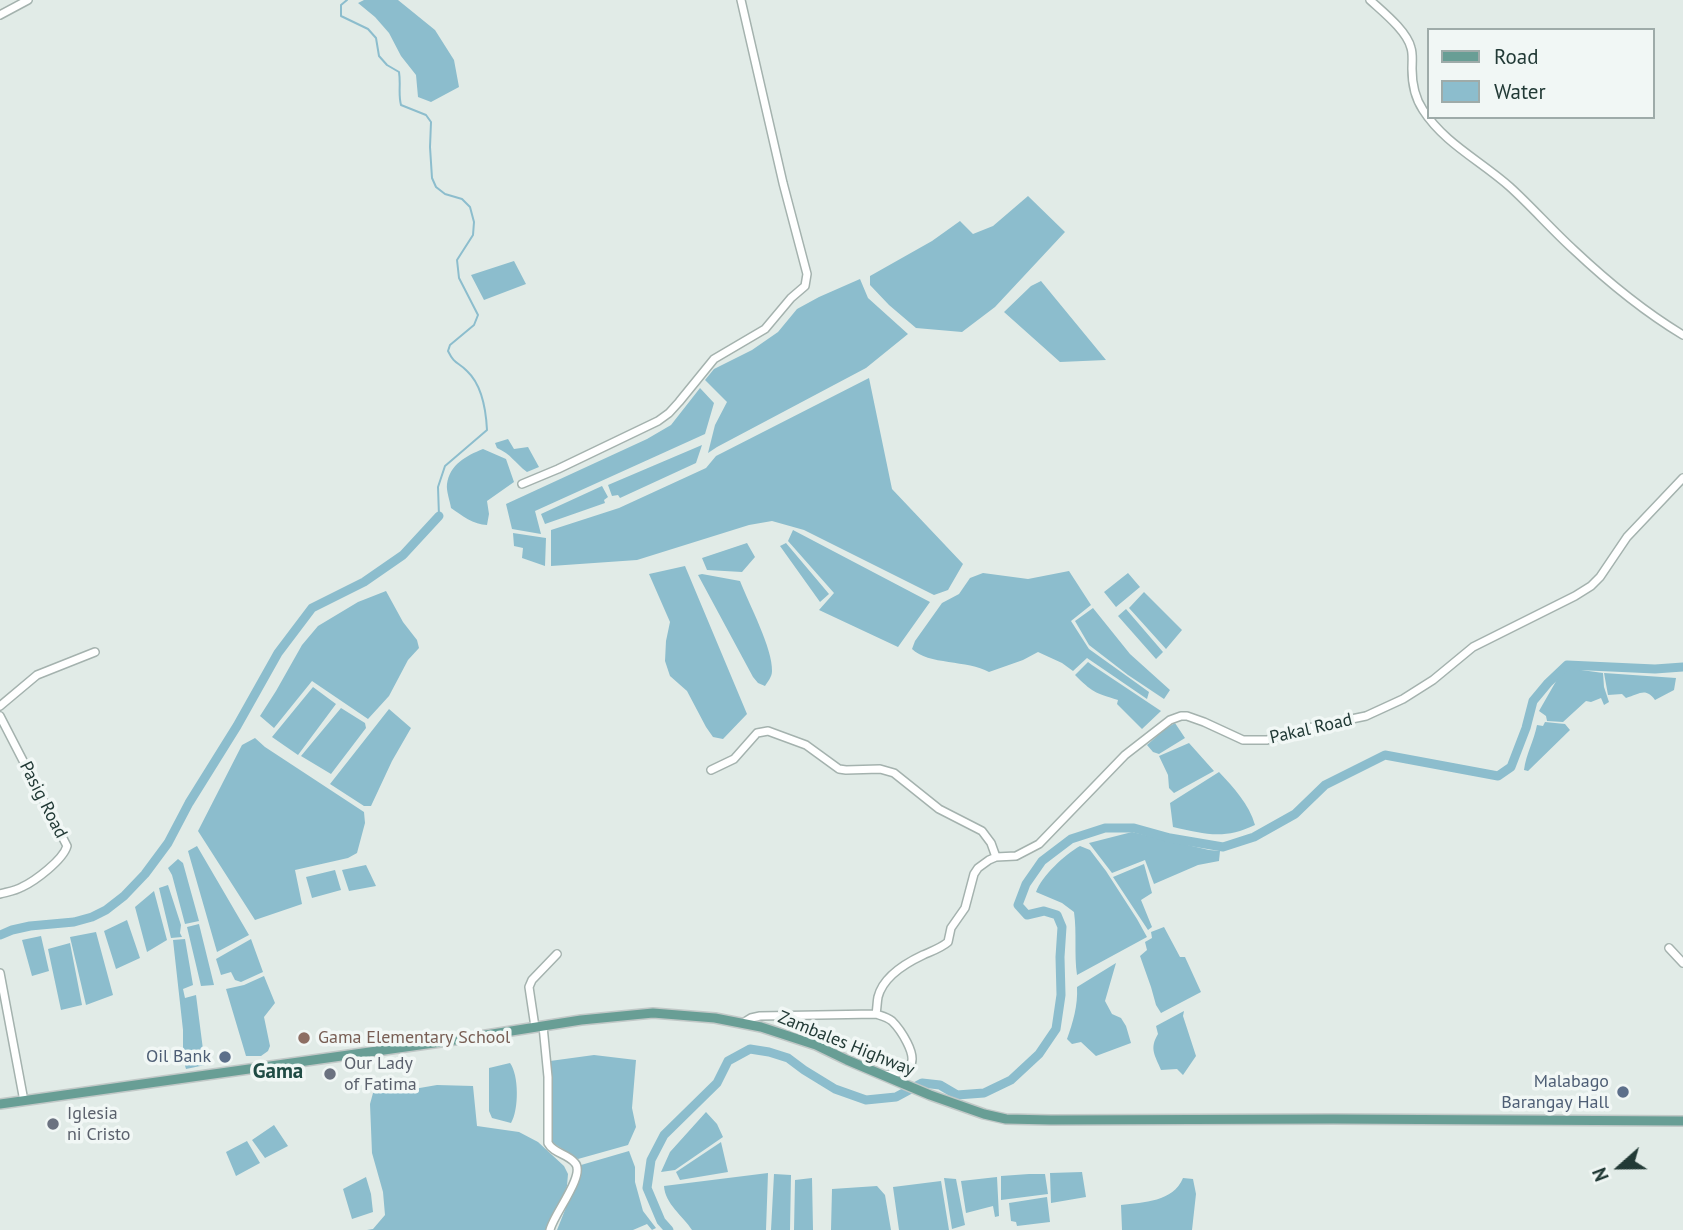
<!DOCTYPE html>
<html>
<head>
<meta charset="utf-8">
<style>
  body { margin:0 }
  #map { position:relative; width:1683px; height:1230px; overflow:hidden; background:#e1ebe7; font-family:"PT Sans",sans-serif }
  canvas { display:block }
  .legend { position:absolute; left:1427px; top:28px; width:228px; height:91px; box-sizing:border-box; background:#f1f7f5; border:2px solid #9eaba9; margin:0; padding:9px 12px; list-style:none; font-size:21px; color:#223a36 }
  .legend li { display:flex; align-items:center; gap:14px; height:35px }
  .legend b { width:35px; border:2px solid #9eaba9 }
  .north { position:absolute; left:1585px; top:1132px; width:70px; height:70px; -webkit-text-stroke:5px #f1f7f5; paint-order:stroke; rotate:249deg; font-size:19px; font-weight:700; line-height:28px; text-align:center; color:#223a36 }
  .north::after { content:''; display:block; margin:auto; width:24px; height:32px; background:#223a36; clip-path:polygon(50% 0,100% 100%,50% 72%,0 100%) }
</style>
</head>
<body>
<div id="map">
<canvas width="1683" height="1230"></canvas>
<ul class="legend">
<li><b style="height:9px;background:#689e95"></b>Road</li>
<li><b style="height:19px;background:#8cbdcd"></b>Water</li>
</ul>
<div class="north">N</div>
</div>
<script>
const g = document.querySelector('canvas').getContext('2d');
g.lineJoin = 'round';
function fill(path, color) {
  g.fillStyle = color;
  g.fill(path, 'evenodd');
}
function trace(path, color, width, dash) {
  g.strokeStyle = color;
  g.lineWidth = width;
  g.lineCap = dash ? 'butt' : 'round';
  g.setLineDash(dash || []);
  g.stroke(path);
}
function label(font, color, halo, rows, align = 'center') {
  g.font = font + ' "PT Sans",sans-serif';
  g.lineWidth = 7;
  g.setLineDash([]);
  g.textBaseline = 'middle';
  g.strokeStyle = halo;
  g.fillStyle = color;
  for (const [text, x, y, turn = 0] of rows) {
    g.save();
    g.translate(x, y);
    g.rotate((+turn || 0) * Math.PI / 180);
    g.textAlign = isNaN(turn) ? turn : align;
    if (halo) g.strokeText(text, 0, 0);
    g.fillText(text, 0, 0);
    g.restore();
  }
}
fill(new Path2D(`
  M364 0H398L435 30 454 60 459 87 431 102 418 97 416 75 401 56 389 33 375 17 358 3Z
  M1028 196 1065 232 995 307 962 332 916 328 889 305 870 285V276L932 241 960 221 973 234 993 226Z
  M514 261 526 284 484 300 471 275Z
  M860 279 868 298 908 334 866 368 717 447 708 453 715 425 727 402 705 380 714 369 752 350 778 332 797 309 819 297Z
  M1041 281 1106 360 1060 362 1004 312 1031 286Z
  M869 378 892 489 963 564 948 590 934 595 804 530 772 521 749 525 637 560 551 566V530L619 508 706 468 716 456Z
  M700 388 714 403 705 434 535 511 541 534 512 529 506 504 647 439 671 425Z
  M508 439 514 449 528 447 539 467 527 472C515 463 511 454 497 448L495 443Z
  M702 445 696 463 620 498 618 495 612 496 608 485Z
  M483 449 506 459 514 482 487 501 489 514 487 525C474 525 461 515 451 508 450 501 446 491 447 484 450 464 466 456 483 449Z
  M602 486 608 497 604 500 605 503 545 524 541 514Z
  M793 530 930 602 898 647 819 610 834 593 788 541Z
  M513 533 546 538 545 566 522 558 523 548 514 546Z
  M747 543 755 557 742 572 707 570 702 558Z
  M786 543 829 594 820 602 780 546Z
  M685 566 747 714 723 739 713 737 706 727 687 691 670 676 665 661 666 641 670 622 649 574Z
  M1069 571 1091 605 1071 621 1089 649 1149 692 1147 699 1087 658 1073 671 1062 663 1038 652 1023 660 989 672C968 660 928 665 912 649L915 641 942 603 959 594 970 578 983 573 1028 579Z
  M1128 573 1140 587 1116 607 1104 592Z
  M702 574 740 581C749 604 773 649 772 671 772 677 768 681 765 686L758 683 753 677 698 575Z
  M386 591 403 622 417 640 419 648 408 660 389 696 368 719 312 681 274 728 260 716 276 691 302 645 318 626 358 602Z
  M1144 592 1182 630 1166 649 1129 608Z
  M1093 608 1130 654 1170 690 1164 699 1128 675 1089 645 1075 621Z
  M1126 609 1163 652 1156 659 1118 616Z
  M1088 662 1092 665 1161 711 1142 729 1117 704 1118 700C1095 693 1092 692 1075 675Z
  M1567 668 1603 673 1604 687 1609 702 1604 705 1601 698 1591 702 1586 701 1563 722 1547 721 1546 716 1539 711 1559 676Z
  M1604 673 1676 678 1674 690 1655 700C1646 687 1639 694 1626 698L1622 694 1608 695Z
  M313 687 336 704 298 755 272 737Z
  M341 708 365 723 366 728 331 774 301 756Z
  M389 709 411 728 392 761 371 806H364L330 784Z
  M1545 722 1565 724 1570 730 1528 771 1524 770C1526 754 1534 741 1537 725L1543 726Z
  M1175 723 1185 738 1159 754 1153 752 1147 745 1165 729Z
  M255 738 265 747 364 812 365 823 357 853 348 858 295 870 302 904 255 920 198 831 242 745Z
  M1189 743 1214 771 1174 793 1169 788 1168 775 1159 756Z
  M1219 772C1234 788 1249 804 1255 825 1224 840 1205 834 1173 827L1170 803Z
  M1132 832 1209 850 1220 851 1219 861 1198 865 1154 884 1145 860 1112 873 1089 843Z
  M197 846 249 935 217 952 188 851Z
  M1080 846 1090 850 1106 871 1137 919 1147 937 1077 975C1074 954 1077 933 1074 912L1062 903 1036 892C1042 876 1064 855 1080 846Z
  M178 859 183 863 199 921 185 924 172 875 168 868Z
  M1144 864 1152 893 1141 900 1152 927 1148 930 1113 877Z
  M366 865 376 886 349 891 342 870Z
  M335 870 341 890 312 898 306 877Z
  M168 885 181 925 180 933 182 937 171 938 159 888Z
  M154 891 167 940 147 952 135 907Z
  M127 920 140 958 116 969 104 931Z
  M199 924 214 985 201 986 187 927Z
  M1164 927 1180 957H1185L1201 992 1161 1013 1156 1005 1151 987 1140 956 1147 950 1145 942 1152 938 1151 932Z
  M96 932 113 995 86 1005 70 937Z
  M41 936 49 971 32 976 22 940Z
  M185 939 193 985 183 989 185 998 196 995 205 1065 186 1069 183 1059V1030L173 940Z
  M251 939 263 972 241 982 235 980 231 972 221 975 216 959Z
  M70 943 82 1005 61 1010 48 949Z
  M1116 963 1105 1001 1112 1014 1121 1018 1126 1026 1131 1043 1096 1056 1081 1042 1072 1044 1067 1039C1073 1022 1078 1006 1077 987Z
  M264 976 275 1003 264 1017 270 1046 268 1051 261 1056H246L226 989 244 985Z
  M1184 1011 1183 1016 1196 1056 1183 1075 1177 1069 1161 1070C1155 1055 1149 1049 1158 1034L1156 1026Z
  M594 1055 636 1060 632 1108 636 1127 628 1145 578 1159 550 1141V1061Z
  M510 1063C519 1075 519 1110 511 1123L492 1118 489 1111V1068Z
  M437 1085 473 1086 477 1126 519 1132 538 1142 564 1166 568 1174 567 1186 548 1230H367L373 1229 385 1215 383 1192 372 1153 370 1104 373 1093 379 1088 408 1090Z
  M706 1112 717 1124 723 1137 675 1170 661 1172 670 1152Z
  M274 1125 288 1146 265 1158 252 1140Z
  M247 1141 260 1163 236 1176 226 1152Z
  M721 1142 728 1172 680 1180 676 1172Z
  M629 1151 635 1167V1182L643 1211 656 1228 652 1230 647 1224 633 1230H557L577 1180 581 1165Z
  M1082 1172 1086 1197 1051 1203 1050 1173Z
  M768 1173 766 1230H692C683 1216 665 1204 664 1186Z
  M774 1174 791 1175 790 1230H771Z
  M1029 1174H1045L1048 1194 1001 1200V1176Z
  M366 1177 371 1194 373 1212 352 1219 343 1189Z
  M997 1177 999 1216 995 1217 993 1206 966 1213 961 1181Z
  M812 1178 813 1230H794L795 1180Z
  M944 1178 956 1179 965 1225 952 1229Z
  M1183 1178 1193 1179 1196 1194 1192 1230H1122L1121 1205C1144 1202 1173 1202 1183 1178Z
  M941 1181 949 1230H899L893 1187Z
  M877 1186 885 1195 891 1230H831L832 1189Z
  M1047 1197 1050 1222 1017 1226 1016 1222 1011 1221 1009 1203Z`), '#8cbdcd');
trace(new Path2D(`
  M347 0 341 5V16L368 29 376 38 379 56 387 65 399 72C401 84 398 94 401 105L426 115 431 122 430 147 432 178 436 187 445 194 462 199 470 207 474 222 473 235 457 260 459 278 478 315 474 325 450 345 448 351C455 365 457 361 467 371 482 385 486 410 487 430L445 466 438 487 439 516`), '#8cbdcd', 2);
trace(new Path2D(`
  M0 935 12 930 30 926 74 922 92 917 106 910 124 896 145 874 168 843 189 803 237 726 278 653 312 608 364 582 403 555 439 516
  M669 1230 661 1221 647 1188 651 1160 664 1135 717 1083 728 1061 750 1049 769 1052 788 1058 804 1070 835 1089 866 1100 896 1097 922 1083 940 1085 957 1095 984 1093 1011 1080 1039 1054 1056 1029 1061 995 1060 957 1062 927 1057 915 1044 911 1027 915 1018 905 1026 884 1042 861 1071 839 1105 828H1134L1170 838 1223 847 1254 837 1295 814 1325 785 1385 755 1498 776 1511 767 1526 728 1533 701 1548 683 1567 665 1655 669 1683 667`), '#8cbdcd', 9);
const minor = new Path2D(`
  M1370 0C1383 12 1407 31 1411 48 1413 54 1412 62 1412 69 1412 83 1415 98 1423 110 1444 143 1481 161 1510 187 1532 207 1552 230 1574 250 1608 282 1643 311 1683 335
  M0 15 28 0
  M522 484 558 469 658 421 669 413 679 402 714 359 765 329 791 298 805 286 807 274 783 183 741 0
  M0 706 37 675 95 652
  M0 716 67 846C63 860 35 881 22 887 15 891 7 892 0 894
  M711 770 734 759 757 733 768 731 806 745 839 769 846 770 880 769 894 773 939 809 982 831 991 843 996 857
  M1669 948 1683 963
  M0 973 24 1101
  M876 1014C877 1009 877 1002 878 997 883 977 906 963 923 955 932 951 941 948 948 942L951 928 965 908 974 874 978 868 989 860 996 857 1016 856 1039 844 1125 755 1170 720 1181 716H1187L1204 722 1243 740H1267L1294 731 1366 716 1403 699 1433 680 1473 647 1575 596 1591 586 1600 577 1627 537 1683 478
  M743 1023 751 1018 760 1016 876 1014C882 1016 887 1017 892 1021 900 1029 918 1055 910 1066 905 1073 891 1074 883 1075
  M543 1026 548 1077V1143C554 1154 567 1153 575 1163 586 1175 553 1215 550 1230
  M535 1027 529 987 532 980 557 954`);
const major = new Path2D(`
  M0 1104 448 1041 581 1020 653 1013 715 1018 761 1027 816 1045 847 1060 930 1095 984 1114 1006 1119 1051 1120 1333 1119 1683 1121`);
trace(minor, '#a4b2ae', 10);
trace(major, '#c1c8c7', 12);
trace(minor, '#fff', 7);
trace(major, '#689e95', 9);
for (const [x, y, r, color] of [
  [304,1038,7,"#8d6e63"],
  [225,1057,7,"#5c6f8a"],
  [330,1074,7,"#6b7280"],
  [1623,1092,7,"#5c6f8a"],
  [53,1124,7,"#6b7280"]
]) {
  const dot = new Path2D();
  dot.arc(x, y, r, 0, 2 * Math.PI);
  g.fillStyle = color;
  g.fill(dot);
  trace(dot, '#f1f7f5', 2.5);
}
label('18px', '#223a36', '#f1f7f5', [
  ["Pakal Road",1311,729,-13],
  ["Pasig Road",43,800,63],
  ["Zambales Highway",846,1044,22]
]);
label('18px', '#785e54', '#f1f7f5', [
  ["Gama Elementary School",318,1038]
], 'left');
label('18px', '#4e5e75', '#f1f7f5', [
  ["Oil Bank",211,1057],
  ["Malabago",1609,1082],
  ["Barangay Hall",1609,1103]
], 'right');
label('18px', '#5b616d', '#f1f7f5', [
  ["Our Lady",344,1064],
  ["of Fatima",344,1085],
  ["Iglesia",67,1114],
  ["ni Cristo",67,1135]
], 'left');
label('bold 21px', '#1f4b44', '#f1f7f5', [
  ["Gama",278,1072]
]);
</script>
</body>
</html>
